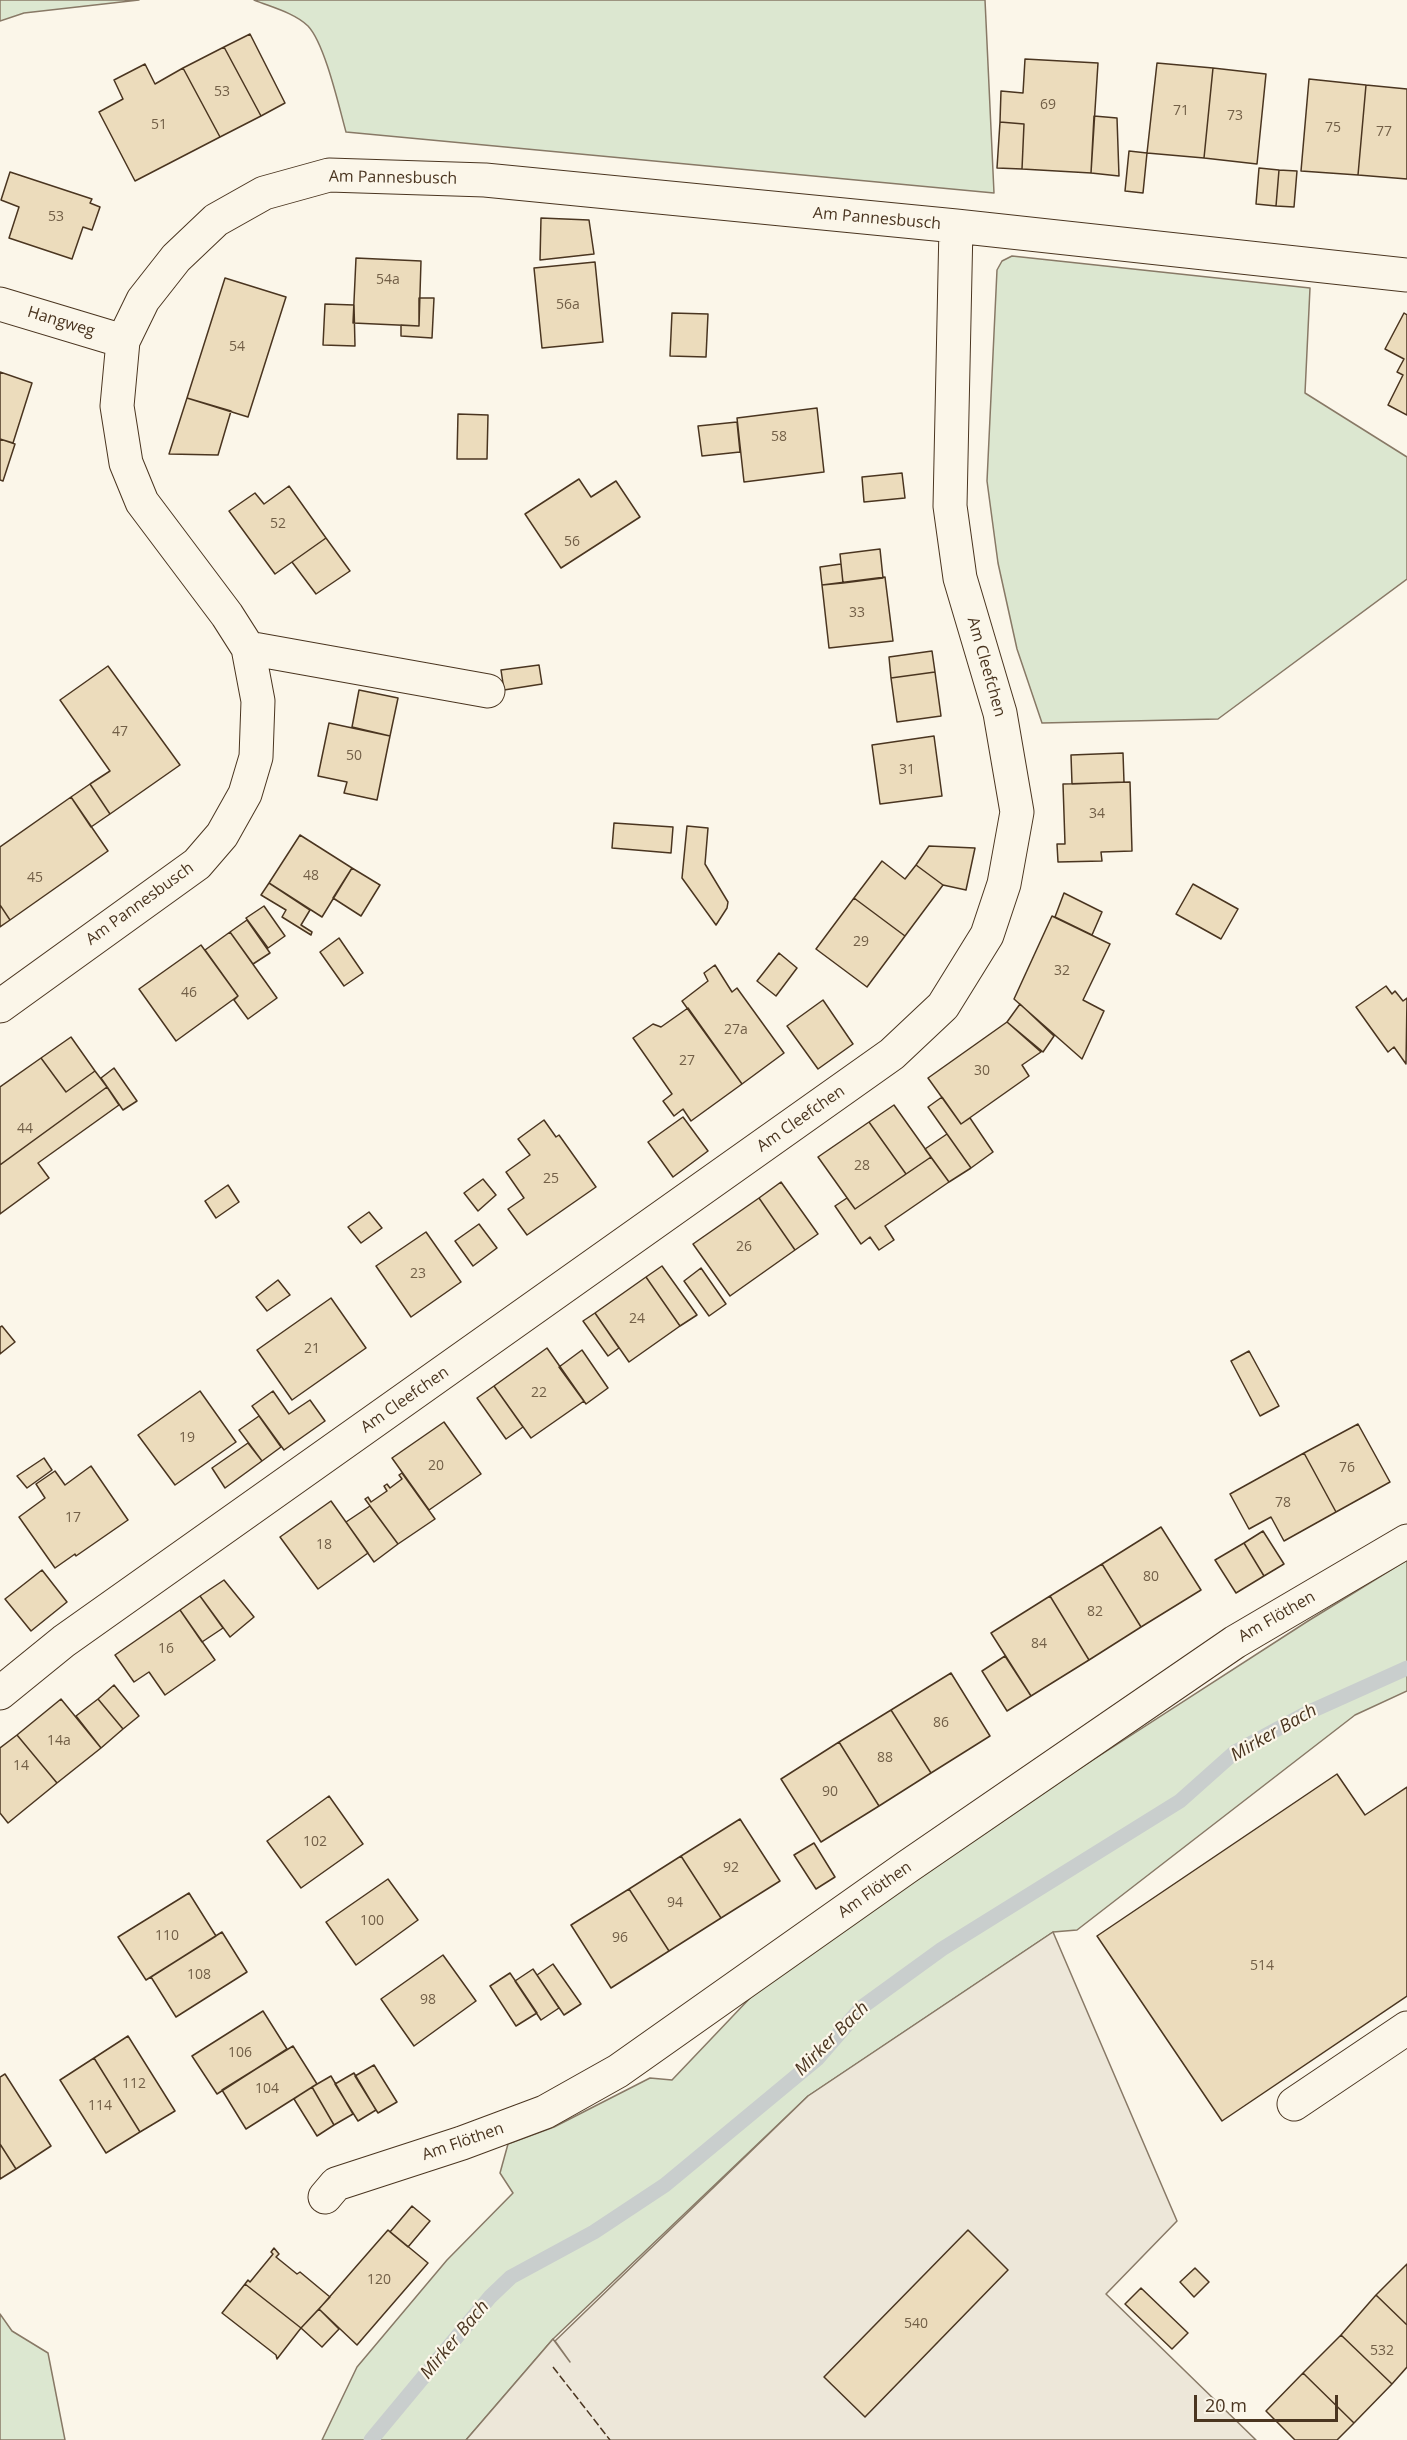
<!DOCTYPE html>
<html>
<head>
<meta charset="utf-8">
<style>
  body { margin:0 }
  #map { position:relative; width:1407px; height:2440px; overflow:hidden; background:#fbf6e9; font-family:"Open Sans",sans-serif }
  canvas { display:block }
  .scale { position:absolute; left:1194px; top:2395px; width:144px; height:27px; box-sizing:border-box; border:3px solid #4a3520; border-top:0; padding-left:8px; font-size:18px; line-height:21px; white-space:nowrap; color:#4a3520; -webkit-text-stroke:4px #fbf6e9; paint-order:stroke }
</style>
</head>
<body>
<div id="map">
<canvas width="1407" height="2440"></canvas>
<div class="scale">20 m</div>
</div>
<script>
const g = document.querySelector('canvas').getContext('2d');
g.lineJoin = 'round';
function fill(path, color) {
  g.fillStyle = color;
  g.fill(path, 'evenodd');
}
function trace(path, color, width, dash) {
  g.strokeStyle = color;
  g.lineWidth = width;
  g.lineCap = dash ? 'butt' : 'round';
  g.setLineDash(dash || []);
  g.stroke(path);
}
function label(font, color, halo, rows, align = 'center') {
  g.font = font + ' "Open Sans",sans-serif';
  g.lineWidth = 4.5;
  g.setLineDash([]);
  g.textBaseline = 'middle';
  g.strokeStyle = halo;
  g.fillStyle = color;
  for (const [text, x, y, turn = 0] of rows) {
    g.save();
    g.translate(x, y);
    g.rotate((+turn || 0) * Math.PI / 180);
    g.textAlign = isNaN(turn) ? turn : align;
    if (halo) g.strokeText(text, 0, 0);
    g.fillText(text, 0, 0);
    g.restore();
  }
}
const green = new Path2D(`
  M0 0H139L24 13 0 21Z
  M254 0H985L994 193 346 132C339 107 325 44 308 26 295 13 271 7 254 0Z
  M1012 256 1310 288 1305 393 1407 457V579L1218 719 1042 723 1017 649 998 563 987 481 997 270 1002 261Z
  M1407 1560V1691L1355 1715 1077 1930 1053 1932 808 2096 553 2339 466 2440H322L357 2367 447 2260 513 2193 500 2173 508 2144 554 2127 650 2078 672 2080 751 1997 819 1944 1054 1785 1308 1621Z
  M0 2314 12 2331 48 2353 65 2440H0Z`);
fill(green, '#dce7d0');
trace(green, '#887966', 1.5);
const parking = new Path2D(`
  M1053 1932 1177 2221 1106 2294 1256 2440H466L553 2339 570 2362 555 2341 808 2096Z`);
fill(parking, '#ede7d9');
trace(parking, '#887966', 1.5);
trace(new Path2D(`
  M371 2440 490 2297 511 2277 594 2232 665 2185 817 2059 862 2007 942 1949 1180 1801 1235 1752 1307 1713 1407 1668`), '#c9cecd', 15);
const building = new Path2D(`
  M250 34 285 103 261 116 224 47Z
  M224 47 261 116 220 137 183 68Z
  M1025 59 1098 63 1091 173 1022 169 1024 124 1000 122 1001 91 1023 93Z
  M1157 63 1213 68 1204 158 1147 153Z
  M145 64 155 84 183 68 220 137 135 181 99 112 123 99 114 80Z
  M1213 68 1266 74 1257 164 1204 158Z
  M1309 79 1366 85 1358 175 1301 171Z
  M1366 85 1407 89V179L1358 175Z
  M1094 116 1117 118 1119 176 1091 173Z
  M1000 122 1024 124 1022 169 997 168Z
  M1129 151 1147 153 1143 193 1125 191Z
  M1259 168 1279 170 1276 206 1256 204Z
  M1279 170 1297 171 1294 207 1276 206Z
  M10 172 92 199 90 203 100 207 92 230 83 227 72 259 9 238 19 207 1 200Z
  M541 218 589 220 594 254 540 260Z
  M356 258 421 261 419 326 353 323Z
  M595 262 603 342 542 348 534 268Z
  M225 278 286 297 248 417 187 398Z
  M419 298H434L432 338 401 336V325L419 326Z
  M325 304 354 305 355 346 323 345Z
  M672 313 708 314 706 357 670 356Z
  M1404 313 1407 315V415L1388 405 1403 375 1397 372 1404 359 1385 349Z
  M0 372 32 383 13 443 0 439Z
  M187 398 231 411 218 455 169 454Z
  M817 408 824 472 744 482 737 418Z
  M458 414 488 415 487 459H457Z
  M737 422 740 452 702 456 698 426Z
  M0 439 15 444 3 481 0 480Z
  M902 473 905 498 864 502 862 477Z
  M579 479 591 497 616 481 640 517 561 568 525 514Z
  M289 486 326 538 275 574 229 511 255 493 264 504Z
  M326 538 350 571 316 594 292 562Z
  M880 549 883 578 843 583 840 554Z
  M841 564 843 583 822 585 820 567Z
  M885 577 893 641 829 648 822 585Z
  M932 651 935 672 891 678 889 657Z
  M539 665 542 684 504 690 501 670Z
  M108 666 180 765 110 814 90 784 110 771 60 700Z
  M935 672 941 716 897 722 891 678Z
  M359 690 398 698 390 736 352 727Z
  M329 723 390 736 377 800 344 793 347 782 318 776Z
  M934 736 942 796 880 804 872 745Z
  M1123 753 1124 782 1072 784 1071 755Z
  M1130 782 1132 851 1101 852 1102 861 1058 862 1057 844H1065L1063 784Z
  M90 784 110 814 91 827 71 797Z
  M71 797 108 851 10 920 0 905V847Z
  M614 823 673 827 671 853 612 848Z
  M687 826 708 828 705 864 728 902 727 908 716 925 682 878Z
  M300 835 352 868 322 917 269 883Z
  M929 846 975 848 966 890 943 885 916 865Z
  M882 861 905 879 916 865 943 885 905 936 854 898Z
  M352 868 380 885 361 916 333 898Z
  M269 883 310 910 301 925 312 932 311 935 282 917 286 910 261 895Z
  M1193 884 1238 909 1221 939 1176 914Z
  M1064 893 1102 912 1092 935 1055 917Z
  M854 898 905 936 867 987 816 949Z
  M0 905 10 920 0 927Z
  M264 906 285 936 268 948 246 918Z
  M1052 916 1110 944 1083 1000 1104 1011 1082 1059 1014 999Z
  M247 920 270 953 253 964 230 932Z
  M230 932 277 998 248 1019 234 1000 238 996 205 950Z
  M339 938 363 973 344 986 320 952Z
  M201 945 238 996 176 1041 139 989Z
  M779 953 797 968 776 996 757 981Z
  M715 965 732 992 737 988 784 1053 742 1084 682 1001 708 981 704 973Z
  M1386 986 1392 994 1395 991 1403 1001 1407 998 1406 1064 1394 1047 1388 1052 1356 1007Z
  M823 1000 853 1044 818 1069 787 1026Z
  M1020 1004 1054 1036 1043 1052 1007 1022Z
  M688 1008 742 1084 691 1121 683 1109 674 1116 663 1101 672 1094 633 1038 653 1024 661 1027Z
  M1007 1022 1041 1052 1022 1065 1029 1076 961 1124 928 1078Z
  M71 1037 95 1071 66 1092 41 1058Z
  M41 1058 66 1092 95 1071 107 1087 0 1165V1087Z
  M114 1068 137 1101 123 1110 101 1078Z
  M107 1087 119 1105 38 1163 49 1178 0 1214V1165Z
  M942 1097 961 1124 970 1118 993 1152 971 1168 928 1107Z
  M894 1105 931 1157 906 1174 869 1122Z
  M683 1117 708 1151 673 1177 648 1142Z
  M544 1120 556 1137 559 1135 596 1187 527 1235 508 1209 524 1198 506 1172 530 1155 518 1139Z
  M869 1122 906 1174 855 1209 818 1157Z
  M947 1134 971 1168 949 1182 925 1149Z
  M931 1157 949 1182 885 1226 894 1240 879 1250 870 1237 861 1244 835 1206 847 1198 855 1209Z
  M483 1179 496 1195 478 1211 464 1193Z
  M781 1182 818 1234 795 1250 759 1198Z
  M228 1185 239 1202 216 1218 205 1201Z
  M759 1198 795 1250 730 1296 693 1244Z
  M369 1212 382 1228 361 1243 348 1227Z
  M479 1224 497 1248 473 1266 455 1241Z
  M426 1232 461 1282 411 1317 376 1266Z
  M662 1266 697 1315 680 1326 646 1277Z
  M701 1268 726 1304 709 1316 684 1281Z
  M646 1277 680 1326 629 1362 595 1313Z
  M278 1280 290 1295 267 1311 256 1297Z
  M331 1298 366 1348 292 1400 257 1350Z
  M595 1313 619 1348 608 1356 583 1321Z
  M2 1326 15 1342 0 1354V1327Z
  M547 1348 584 1401 531 1438 494 1386Z
  M582 1350 608 1388 586 1404 559 1367Z
  M1249 1351 1279 1406 1260 1416 1231 1361Z
  M494 1386 523 1427 506 1439 477 1398Z
  M200 1391 236 1442 175 1485 138 1435Z
  M273 1391 289 1414 310 1400 325 1421 284 1450 252 1406Z
  M259 1416 281 1447 262 1461 239 1430Z
  M444 1422 481 1474 429 1510 392 1458Z
  M1358 1424 1390 1482 1336 1512 1304 1453Z
  M248 1443 262 1461 225 1488 212 1468Z
  M1304 1453 1336 1512 1284 1541 1271 1517 1249 1529 1230 1494Z
  M44 1458 52 1470 27 1488 17 1476Z
  M91 1466 128 1520 76 1556 75 1554 55 1568 19 1517 45 1498 36 1484 55 1471 65 1485Z
  M402 1473 435 1519 398 1544 365 1499 368 1497 371 1502 387 1491 384 1486 387 1484 390 1488 402 1479 399 1475Z
  M331 1501 368 1553 318 1589 280 1537Z
  M370 1506 398 1544 374 1562 346 1522Z
  M1161 1527 1201 1590 1141 1627 1102 1564Z
  M1263 1531 1284 1564 1264 1576 1244 1543Z
  M1244 1543 1264 1576 1236 1593 1215 1560Z
  M1102 1564 1141 1627 1089 1660 1050 1596Z
  M42 1570 67 1602 31 1631 5 1599Z
  M224 1580 254 1617 230 1637 200 1596Z
  M200 1596 223 1628 202 1642 180 1610Z
  M1050 1596 1089 1660 1031 1696 991 1633Z
  M180 1610 215 1660 165 1695 149 1672 134 1682 115 1655Z
  M1005 1656 1031 1696 1007 1711 982 1671Z
  M951 1673 990 1736 931 1773 891 1710Z
  M114 1685 139 1716 123 1729 98 1699Z
  M61 1699 101 1748 57 1783 17 1735Z
  M98 1699 123 1729 101 1748 76 1716Z
  M891 1710 931 1773 879 1806 839 1742Z
  M17 1735 57 1783 8 1823 0 1813V1748Z
  M839 1742 879 1806 821 1842 781 1779Z
  M1337 1774 1365 1815 1407 1787V1996L1222 2121 1097 1936Z
  M329 1796 363 1844 301 1888 267 1841Z
  M740 1819 780 1881 721 1918 681 1856Z
  M814 1843 835 1877 816 1889 794 1855Z
  M681 1856 721 1918 669 1951 629 1889Z
  M388 1879 418 1920 356 1965 326 1922Z
  M629 1889 669 1951 611 1988 571 1925Z
  M189 1893 216 1936 146 1980 118 1937Z
  M222 1932 247 1972 176 2017 151 1977Z
  M443 1955 476 2001 414 2046 381 1999Z
  M553 1964 581 2004 564 2015 537 1975Z
  M533 1969 559 2008 541 2020 515 1981Z
  M510 1973 537 2013 516 2026 490 1986Z
  M263 2011 287 2049 217 2094 192 2056Z
  M128 2036 175 2111 140 2132 94 2058Z
  M293 2046 317 2084 246 2129 222 2090Z
  M94 2058 140 2132 106 2153 60 2080Z
  M374 2065 397 2102 378 2113 355 2076Z
  M354 2073 376 2110 358 2121 335 2084Z
  M5 2074 51 2146 16 2169 0 2144V2077Z
  M331 2076 353 2114 334 2125 312 2087Z
  M312 2087 334 2125 317 2136 294 2099Z
  M0 2144 16 2169 0 2179Z
  M412 2206 430 2221 408 2247 390 2232Z
  M388 2230 428 2263 357 2345 319 2309Z
  M968 2230 1008 2270 865 2417 824 2377Z
  M274 2248 279 2254 276 2257 297 2274 300 2272 330 2297 301 2328 245 2284 248 2280 250 2282 273 2254 271 2252Z
  M1407 2264V2325L1376 2295Z
  M1195 2268 1209 2282 1194 2297 1180 2282Z
  M245 2284 301 2328 277 2359 276 2355 222 2313Z
  M1141 2288 1188 2333 1172 2349 1125 2304Z
  M1376 2295 1407 2325V2367L1392 2384 1341 2335Z
  M319 2309 339 2329 322 2347 301 2328Z
  M1341 2335 1392 2384 1354 2423 1303 2373Z
  M1303 2373 1354 2423 1337 2440H1295L1266 2411Z`);
fill(building, '#ecdcbc');
trace(building, '#4a3520', 1.5);
const minor = new Path2D(`
  M0 304 123 341
  M248 648 488 691
  M0 1006 197 864 222 835 245 794 256 757 258 701 248 648 227 615 142 502 126 463 117 406 123 341 143 300 176 258 216 220 264 193 329 175 485 180 956 226 1407 275
  M0 1693 64 1641 892 1054 943 1006 987 935 1004 884 1017 812 1000 713 960 578 950 506 956 226
  M1294 2104 1407 2028
  M325 2197 336 2184 462 2143 545 2112 618 2071 907 1867 1235 1642 1407 1541`);
trace(minor, '#4a3520', 35);
trace(minor, '#fbf6e9', 33);
trace(new Path2D(`
  M553 2367 610 2440`), '#4a3520', 1.5, [8, 3]);
label('14px', '#725f47', null, [
  ["53",222,92],
  ["69",1048,105],
  ["71",1181,111],
  ["73",1235,116],
  ["51",159,125],
  ["75",1333,128],
  ["77",1384,132],
  ["53",56,217],
  ["54a",388,280],
  ["56a",568,305],
  ["54",237,347],
  ["58",779,437],
  ["52",278,524],
  ["56",572,542],
  ["33",857,613],
  ["47",120,732],
  ["50",354,756],
  ["31",907,770],
  ["34",1097,814],
  ["48",311,876],
  ["45",35,878],
  ["29",861,942],
  ["32",1062,971],
  ["46",189,993],
  ["27a",736,1030],
  ["27",687,1061],
  ["30",982,1071],
  ["44",25,1129],
  ["28",862,1166],
  ["25",551,1179],
  ["26",744,1247],
  ["23",418,1274],
  ["24",637,1319],
  ["21",312,1349],
  ["22",539,1393],
  ["19",187,1438],
  ["20",436,1466],
  ["76",1347,1468],
  ["78",1283,1503],
  ["17",73,1518],
  ["18",324,1545],
  ["80",1151,1577],
  ["82",1095,1612],
  ["84",1039,1644],
  ["16",166,1649],
  ["86",941,1723],
  ["14a",59,1741],
  ["88",885,1758],
  ["14",21,1766],
  ["90",830,1792],
  ["102",315,1842],
  ["92",731,1868],
  ["94",675,1903],
  ["100",372,1921],
  ["110",167,1936],
  ["96",620,1938],
  ["514",1262,1966],
  ["108",199,1975],
  ["98",428,2000],
  ["106",240,2053],
  ["112",134,2084],
  ["104",267,2089],
  ["114",100,2106],
  ["120",379,2280],
  ["540",916,2324],
  ["532",1382,2351]
]);
label('16px', '#4a3520', '#fbf6e9', [
  ["Am Pannesbusch",393,178,1],
  ["Am Pannesbusch",877,219,5],
  ["Hangweg",61,322,17],
  ["Am Cleefchen",986,667,74],
  ["Am Pannesbusch",140,904,-36],
  ["Am Cleefchen",801,1119,-35],
  ["Am Cleefchen",405,1400,-35],
  ["Am Flöthen",1277,1617,-30],
  ["Am Flöthen",875,1890,-35],
  ["Am Flöthen",463,2142,-19]
]);
label('italic 18px', '#4a3520', '#fbf6e9', [
  ["Mirker Bach",1274,1733,-30],
  ["Mirker Bach",832,2039,-45],
  ["Mirker Bach",455,2340,-50]
]);
</script>
</body>
</html>
